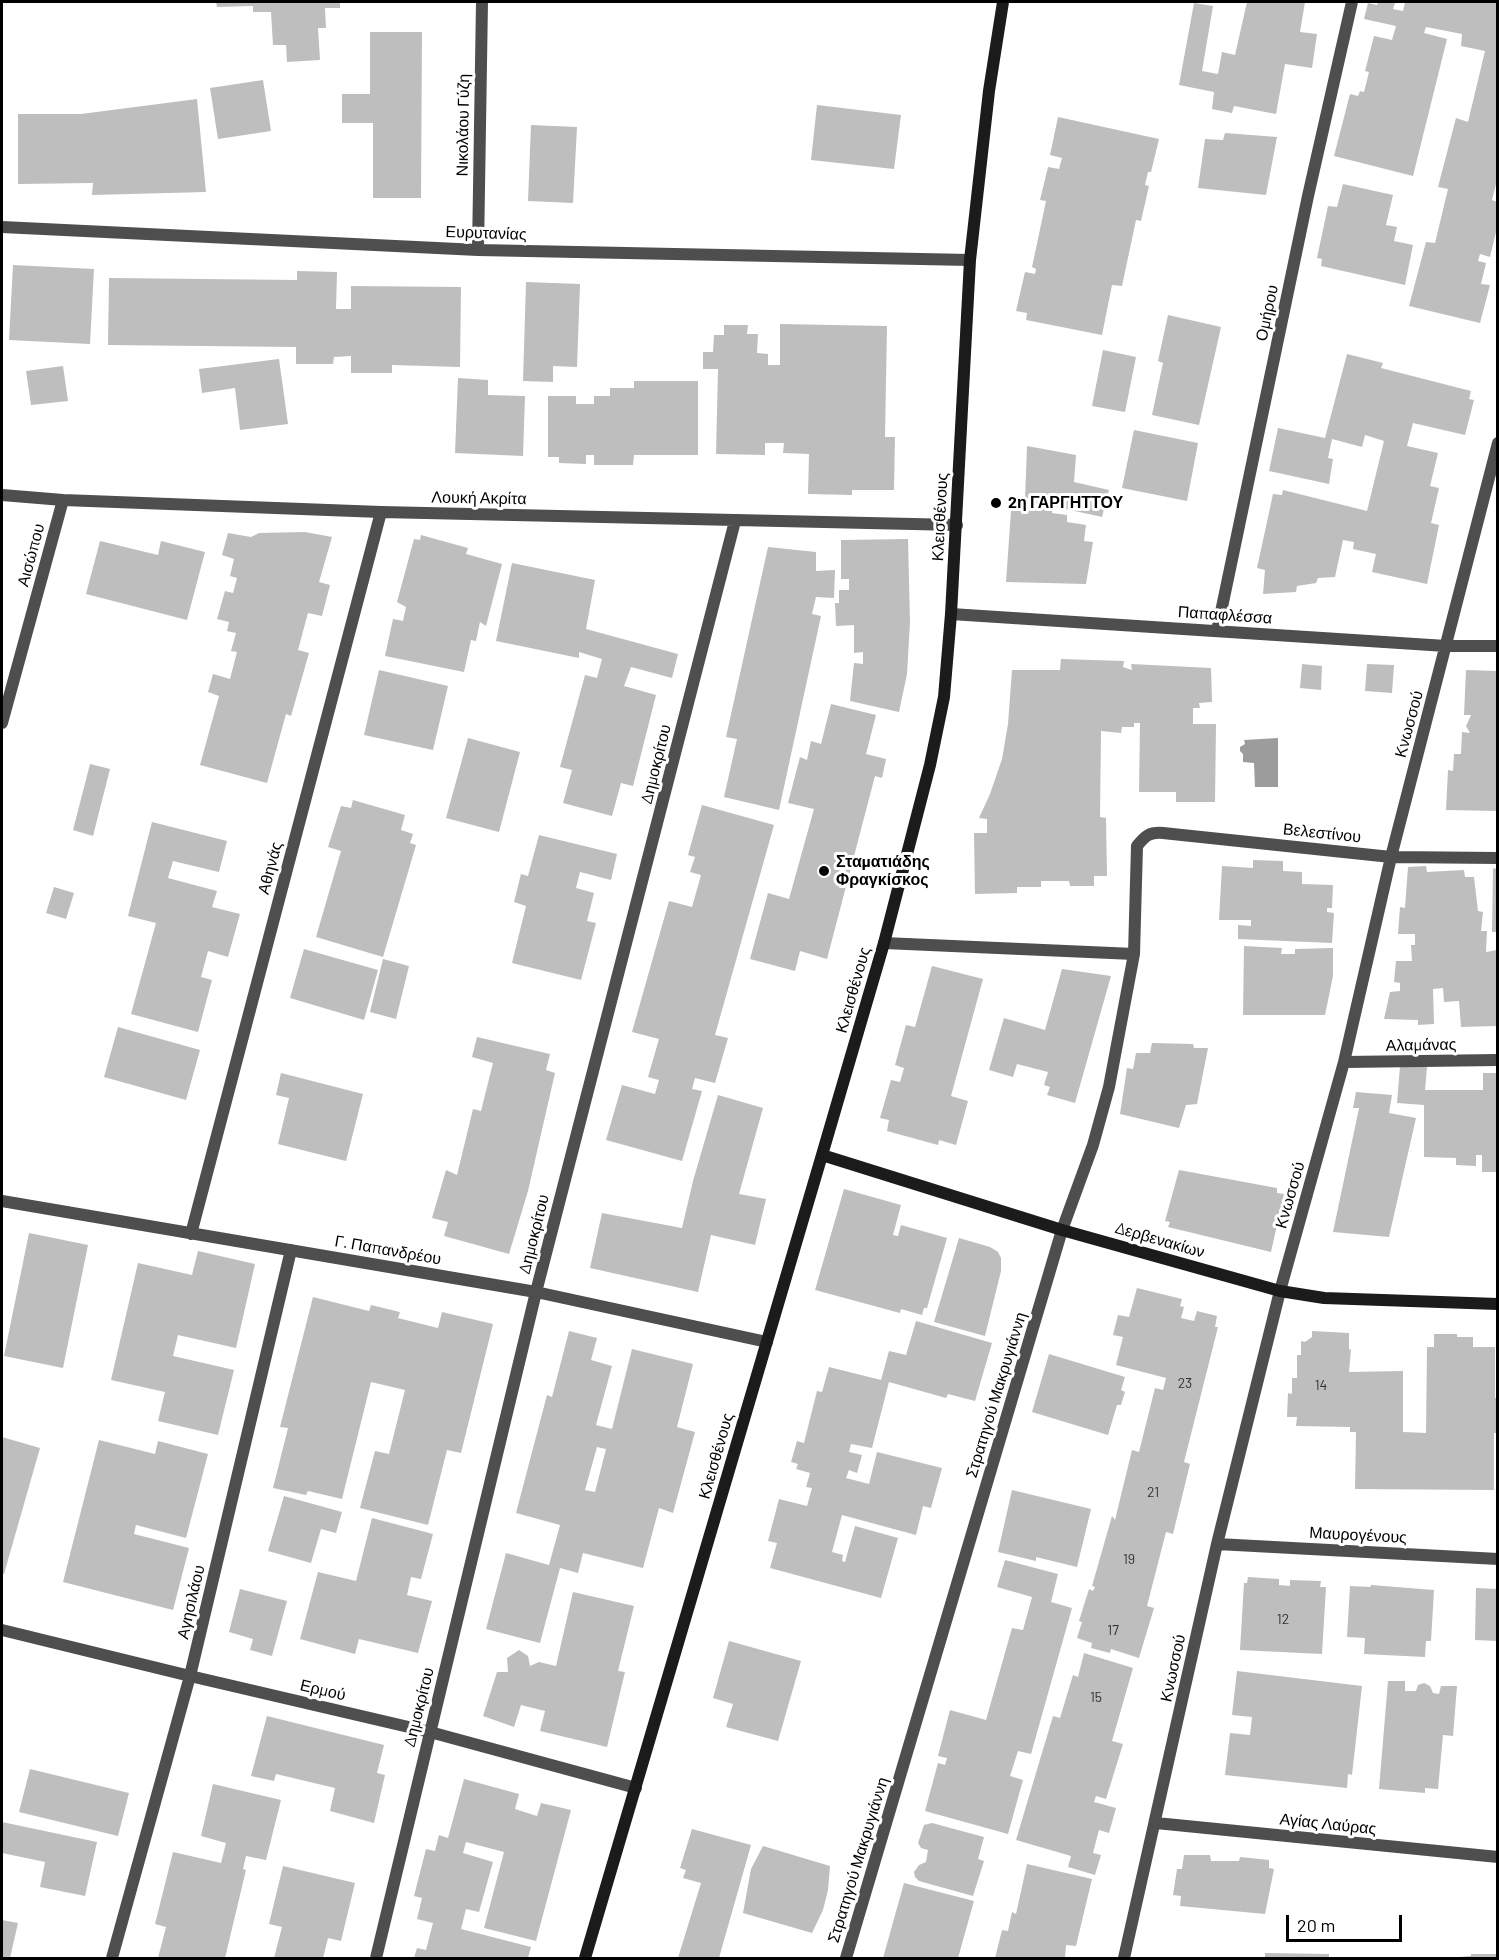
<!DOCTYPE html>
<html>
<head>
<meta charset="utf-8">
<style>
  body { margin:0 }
  #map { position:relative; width:1499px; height:1960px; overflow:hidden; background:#fff; font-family:Barlow,sans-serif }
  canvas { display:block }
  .frame { position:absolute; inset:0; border:3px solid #000; pointer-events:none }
  .scale { position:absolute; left:1286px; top:1915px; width:116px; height:27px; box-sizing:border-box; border:3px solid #000; border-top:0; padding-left:8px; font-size:18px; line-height:21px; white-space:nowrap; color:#000; -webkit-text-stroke:4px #fff; paint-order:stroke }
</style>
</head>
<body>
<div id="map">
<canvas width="1499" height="1960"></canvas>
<div class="frame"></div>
<div class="scale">20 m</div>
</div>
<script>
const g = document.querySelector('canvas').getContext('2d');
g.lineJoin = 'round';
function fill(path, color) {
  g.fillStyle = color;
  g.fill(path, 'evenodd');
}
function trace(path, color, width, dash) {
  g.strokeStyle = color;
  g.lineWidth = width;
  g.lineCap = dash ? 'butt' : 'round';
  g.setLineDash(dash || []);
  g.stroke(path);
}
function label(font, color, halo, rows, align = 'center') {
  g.font = font + ' Barlow,sans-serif';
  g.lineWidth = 6;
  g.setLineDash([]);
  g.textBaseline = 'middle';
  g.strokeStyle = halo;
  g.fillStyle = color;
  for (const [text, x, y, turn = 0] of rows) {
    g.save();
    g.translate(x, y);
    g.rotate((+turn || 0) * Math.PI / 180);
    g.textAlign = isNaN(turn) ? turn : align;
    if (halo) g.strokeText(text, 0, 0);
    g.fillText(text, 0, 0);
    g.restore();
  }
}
fill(new Path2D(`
  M1278 738V787H1255L1254 763 1243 762V754L1240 751V747L1245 744 1244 740Z`), '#9c9c9c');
fill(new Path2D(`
  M216 2H340V8H325L326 28H318L320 60 287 62 286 45H273L271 12H253V6L217 7Z
  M1247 2H1305L1300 32 1317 34 1312 68 1285 64 1276 114 1234 106 1232 113 1212 109 1214 92 1179 85 1194 3 1213 6 1202 71 1218 74 1222 52 1235 55Z
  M1378 2 1395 3 1393 9 1403 11 1405 2H1497V180L1492 200 1497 202V228L1490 257 1480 254 1478 261 1486 263 1481 284 1490 285 1480 323 1409 306 1426 242 1435 243 1448 189 1438 187 1456 118 1468 122 1485 51 1461 46 1462 34 1426 27 1424 33 1447 39 1413 176 1334 156 1350 94 1358 96 1360 91 1364 92 1369 72 1365 71 1374 36 1392 40 1396 26 1364 19 1368 3 1377 5Z
  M370 32H422L421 198H373V123H342V94H370Z
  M263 80 271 131 218 139 210 88Z
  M197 99 206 192 92 195 93 183 18 184V114H81Z
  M817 105 901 115 894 169 811 160Z
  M1058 117 1159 139 1151 172H1148L1145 185 1149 186 1141 221 1136 220 1122 286 1112 285 1102 335 1026 320 1027 313 1016 311 1025 272 1035 274 1036 269 1032 267 1046 201 1040 200 1048 167 1059 169 1062 158 1050 155Z
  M531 125 577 127 573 203 528 201Z
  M1225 133 1277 137 1266 195 1198 188 1205 139 1223 140Z
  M1343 184 1393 195 1386 225 1397 227 1394 241 1413 245 1405 285 1321 266 1322 259 1317 258 1328 206 1337 207Z
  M13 265 94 269 90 344 9 340Z
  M297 271 337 272 336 309H351V286L461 287 460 367 392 365V373H351V356L334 357 333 364H296V347L108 345 109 278 297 280Z
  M526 282 580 284 577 367 553 366V382L523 381Z
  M1168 315 1221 327 1199 425 1152 415 1163 363 1158 361Z
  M780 324 887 326 885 437H895L894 490H852V495L808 494 809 454 783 453 784 443H765V455L716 454 718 369H703V352H713L714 335H724V325H748L747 334H758L757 353 768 354V365H780Z
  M1103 350 1136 357 1125 412 1092 406Z
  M1347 354 1383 363 1381 368 1471 391 1469 399 1474 400 1465 435 1413 423 1407 446 1438 453 1430 486 1439 488 1431 523 1439 525 1427 584 1372 572 1376 554 1353 549 1354 542 1343 540 1335 577 1318 578 1316 583 1297 586 1296 592 1263 594 1265 570 1257 568 1273 494 1282 495 1283 490 1367 511 1384 441 1365 435 1362 447 1332 439 1328 458 1333 459 1329 484 1269 471 1278 428 1325 438Z
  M279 359 288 424 240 430 235 388 202 393 199 369Z
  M63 366 68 401 31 405 26 371Z
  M458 378 488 380V395L525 396 523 456 455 453Z
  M634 381H698V455H634L633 465H594V455H586V464L559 463V457H548V396H576V404H594V396H610V388H634Z
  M1134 430 1198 443 1187 501 1122 488Z
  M1027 446 1076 455 1074 482 1109 490 1102 517 1052 506V513L1067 515V522L1086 525 1084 541 1093 542 1086 584 1006 582 1012 497 1025 500Z
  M305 532 332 537 319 582 330 585 322 616 308 613 298 650 309 653 291 716 286 714 267 783 200 765 219 696 208 692 213 674 230 679 237 652 231 651 236 633 227 631 229 622 217 619 225 591 233 593 237 578 230 576 234 559 222 555 228 533 251 537 259 533Z
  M421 535 468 548 466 554 502 564 486 626 480 622 476 641 471 640 464 672 385 656 393 619 403 621 406 607 397 602 414 539 420 540Z
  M908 539 910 622 907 674 899 712 850 701 854 663 863 664V652L854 653V625L836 626 835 603H839V590H849V579H841V540Z
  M100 541 158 555 161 541 205 552 187 620 86 594Z
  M768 547 816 552V571L835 570 834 598 816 597 812 614 821 616 779 810 724 797 737 739 726 737Z
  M512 563 595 580 586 629 678 654 672 678 631 667 624 686 656 695 633 786 621 783 612 816 563 803 572 770 560 767 585 675 597 678 602 659 579 652V658L496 641Z
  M1061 659 1124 661 1123 667 1132 670 1131 664 1211 668 1212 702 1199 703 1200 708H1193V724H1216L1215 802H1176V792H1139L1140 723H1134V727H1122L1121 733 1101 731 1100 817 1106 818 1107 876H1094V886H1070L1069 881H1041V887H1017V893L975 894 974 833H987V819L979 818 990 794 1002 759 1008 724 1012 670H1060Z
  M1302 664 1322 666 1321 690 1300 688Z
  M1367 664 1394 665 1392 693 1365 691Z
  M379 670 448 686 433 750 364 735Z
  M1466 670 1497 671V811L1446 810 1448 770 1453 771 1454 754H1461L1462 732 1470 733 1466 726 1471 715H1464Z
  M831 704 876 715 866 754 886 759 882 778 875 776 827 959 800 951 795 971 750 959 768 893 789 899 814 809 788 803 800 757 807 760 811 741 821 744Z
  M468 738 520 752 499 832 446 818Z
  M90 764 110 769 93 836 73 830Z
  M353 800 405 815 401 830 413 834 410 843 416 845 383 957 316 937 341 851 328 847 341 806 351 808Z
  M702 805 774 825 715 1035 728 1038 715 1083 695 1078 692 1089 702 1091 682 1161 606 1140 622 1085 655 1094 659 1080 648 1077 659 1039 632 1032 669 901 692 907 701 875 690 872 695 857 688 855Z
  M152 822 227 841 219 872 173 861 168 878 217 891 212 907 240 914 228 957 208 951 201 977 212 980 198 1032 131 1014 156 923 128 916Z
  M539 835 617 854 611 880 580 872 576 888 594 893 587 921 596 923 581 980 512 963 526 906 514 902 521 874 528 876Z
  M1253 860 1283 861V871L1302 872V884L1333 885 1332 908H1327V912L1334 913 1332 943 1238 939V925L1251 926V920H1219L1222 866 1253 868Z
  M1426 866 1427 872 1464 870 1465 877H1474L1478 911 1483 912 1481 931H1487L1486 952 1497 950V1026L1461 1027 1459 1001 1444 1002 1443 988 1433 989 1434 1024 1418 1025V1020L1384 1019 1390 992 1400 991V983L1394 982 1396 961H1412L1411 945H1415V934H1398L1400 907 1405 908 1408 867Z
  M1493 868 1497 869V932H1492Z
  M54 887 74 893 66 919 46 913Z
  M1244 946 1282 948 1281 954H1295V949L1333 948V976L1325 1015H1243Z
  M304 949 378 970 364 1020 290 998Z
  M383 959 409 966 396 1019 370 1012Z
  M932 966 983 979 951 1096 968 1101 956 1145 939 1140 938 1145 887 1131 889 1120 880 1118 891 1080 900 1082 904 1068 895 1065 906 1025 915 1027Z
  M1062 969 1111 976 1075 1103 1047 1095 1050 1087 1044 1085 1048 1072 1017 1064 1013 1077 989 1070 1004 1018 1045 1030Z
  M118 1027 200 1050 186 1100 104 1077Z
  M477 1037 550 1054 546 1070 555 1073 528 1191 509 1254 444 1236 448 1222 432 1218 446 1170 457 1175 473 1109 481 1111 493 1063 472 1057Z
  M1152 1043 1193 1044 1194 1048H1208L1197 1104 1186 1105 1179 1128 1120 1114 1127 1068 1133 1069 1136 1053H1150Z
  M1400 1066 1427 1067 1425 1090H1483V1073H1497V1172H1482V1155H1476V1166L1456 1165V1158L1424 1157V1105L1397 1103Z
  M281 1073 363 1094 346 1161 278 1144 289 1098 276 1095Z
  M1356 1092 1392 1095 1389 1113 1416 1118 1389 1237 1333 1232 1359 1108H1353Z
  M718 1095 763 1108 739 1194 766 1199 755 1245 711 1235 698 1292 590 1268 602 1213 682 1228 693 1181Z
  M1179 1170 1277 1188V1193L1284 1194 1271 1252 1168 1227 1170 1222 1165 1221Z
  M844 1189 901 1205 893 1235 898 1236 901 1225 947 1238 927 1308H924L922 1315 901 1309 900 1313 815 1290Z
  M29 1233 88 1245 63 1368 4 1356Z
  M959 1238 990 1247 998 1252 1001 1258V1271L985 1336 934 1322Z
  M198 1251 255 1264 236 1348 178 1335 173 1356 234 1370 218 1435 158 1421 165 1392 111 1380 138 1263 192 1275Z
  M1137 1288 1182 1299 1180 1306 1184 1307 1181 1318 1194 1321 1197 1311 1217 1316 1215 1327H1218L1184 1462 1190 1464 1173 1534 1166 1532 1147 1606 1154 1608 1139 1658 1111 1649 1110 1653 1091 1648 1092 1643 1077 1638 1082 1622 1079 1621 1089 1589 1093 1591 1095 1587 1092 1586 1112 1516 1115 1520 1132 1450 1139 1452 1155 1388 1163 1390 1166 1378 1116 1365 1123 1337 1113 1335 1118 1315 1129 1317Z
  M313 1297 369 1311 371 1305 400 1312 398 1318 438 1328 442 1312 493 1324 461 1453 447 1450 428 1525 360 1508 375 1451 389 1454 405 1390 371 1382 342 1499 308 1491 306 1495 273 1488 288 1428 280 1427Z
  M916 1321 992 1343 975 1401 948 1394 946 1398 889 1382 872 1448 851 1444 849 1452 862 1455 857 1473 849 1470 846 1478 869 1484 877 1452 942 1468 931 1508 923 1506 916 1535 842 1515 832 1552 843 1555 842 1561 845 1562 855 1526 898 1538 881 1598 770 1568 777 1543 768 1541 779 1499 807 1506 812 1488 806 1487 810 1473 796 1469 798 1464 791 1462 797 1441 804 1443 817 1391 822 1392 829 1367 881 1380 889 1351 906 1355Z
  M569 1331 597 1338 591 1360 612 1366 596 1425 612 1429 632 1349 693 1364 677 1427 695 1432 673 1513 659 1508 643 1568 583 1553 578 1573 560 1568 540 1643 486 1629 506 1553 549 1565 560 1525 516 1513 547 1395 552 1397ZM597 1447 606 1449 595 1492 585 1490Z
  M1312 1331 1349 1333V1350L1351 1349 1349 1372 1403 1371V1432L1426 1433 1427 1347H1434V1334H1457V1337H1473V1347H1495V1398H1497V1433H1494V1490L1355 1489 1356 1432H1350V1427L1296 1426 1297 1417H1287L1288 1393 1292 1394V1378H1297V1355H1301V1341L1305 1342 1312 1337Z
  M1049 1354 1125 1377 1121 1390 1125 1392 1121 1405H1117L1108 1435 1032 1412Z
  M2 1437 40 1448 4 1574H2Z
  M99 1440 155 1454 158 1441 208 1454 186 1538 136 1525 134 1534 189 1548 173 1610 63 1582Z
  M1012 1490 1091 1509 1077 1567 1036 1557V1561L998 1552Z
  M284 1496 342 1512 336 1533 321 1529 311 1563 268 1551Z
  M372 1518 433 1534 421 1579 411 1577 407 1595 432 1601 418 1653 359 1639 355 1654 300 1639 318 1572 356 1581Z
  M1005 1560 1058 1574 1051 1602 1072 1608 1031 1754 1018 1751 1010 1776 1023 1780 1008 1834 925 1811 938 1763 945 1765 947 1758 938 1756 950 1710 986 1720 1012 1628 1023 1630 1032 1597 997 1587Z
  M1248 1577 1279 1579V1585L1290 1586V1580L1321 1581 1320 1587H1326L1322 1654 1240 1650 1244 1583H1247Z
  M1371 1585 1434 1590 1431 1641H1426L1425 1657 1364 1654 1365 1638 1347 1637 1350 1586 1370 1587Z
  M1476 1588 1497 1589V1641L1475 1640Z
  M240 1589 287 1601 272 1656 250 1650 253 1639 229 1632Z
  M573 1592 634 1606 618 1671 625 1672 607 1747 540 1731 545 1711 521 1705 514 1727 483 1716 497 1672H508L507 1658 519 1650 528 1656 530 1666 539 1662 556 1666Z
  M729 1641 801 1661 778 1741 726 1727 733 1704 713 1698Z
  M1084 1653 1133 1668 1112 1741 1123 1744 1106 1799 1096 1796 1094 1802 1116 1808 1109 1833 1099 1830 1093 1853 1101 1855 1095 1875 1068 1867 1071 1856 1016 1840 1053 1716 1060 1718 1073 1675 1078 1677Z
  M1237 1671 1362 1686 1352 1775 1348 1774 1347 1788 1225 1775 1230 1733 1250 1735 1252 1717 1232 1715Z
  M1388 1681H1405V1691H1416L1418 1685 1424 1683 1430 1686 1433 1693 1439 1694 1441 1686H1457L1453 1736 1443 1735 1438 1789 1425 1788V1793L1379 1789Z
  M267 1716 384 1745 377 1773 385 1775 374 1823 330 1811 335 1788 276 1774 274 1781 251 1776Z
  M30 1769 129 1793 118 1836 19 1812Z
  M464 1779 519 1794 515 1809 537 1816 541 1803 571 1810 536 1941 484 1928 504 1852 466 1842 463 1853 493 1862 479 1912 466 1909 461 1929 531 1947 528 1958H414L417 1948 426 1950 433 1923 417 1919 422 1898 414 1896 426 1849 435 1851 439 1835 448 1838Z
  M213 1784 281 1800 266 1860 246 1856 243 1869 246 1870 225 1958H158L166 1927 155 1924 173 1852 221 1863 226 1843 201 1836Z
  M2 1822 97 1842 85 1896 40 1887 45 1862 2 1853Z
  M932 1823 984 1837 978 1859 984 1861 973 1896 919 1881 915 1877 914 1872 919 1865 926 1862 928 1850 921 1848 918 1843 924 1825Z
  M692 1829 751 1845 719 1958H678L701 1883 683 1878 686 1870 680 1868Z
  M763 1846 830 1866 828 1890 823 1910 812 1933 743 1913 751 1869Z
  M1184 1855H1210L1211 1861H1239L1240 1857 1269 1860V1868L1274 1869 1265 1914 1180 1906 1181 1896 1173 1895 1177 1869H1182Z
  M1027 1864 1092 1879 1076 1946 1066 1945 1065 1958H995L1002 1930 1008 1931 1012 1912 1016 1914Z
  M283 1866 355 1883 341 1941 328 1938 323 1958H274L282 1927 269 1924Z
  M904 1883 974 1901 958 1958H883Z
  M2 1920 18 1923 10 1958H2Z
  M1265 1953 1329 1954V1958H1265Z
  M1471 1954H1497V1958H1459V1957L1471 1956Z`), '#bebebe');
trace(new Path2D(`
  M2 227 478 250 970 260
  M478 250 482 2
  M2 495 63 500 381 512 957 525
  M951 614 1446 646H1498
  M1217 631 1308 196 1352 2
  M2 723 63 500
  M884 943 1134 954
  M1344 1062 1498 1060
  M2 1201 536 1292 767 1342
  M191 1234 381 512
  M1217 1544 1498 1559
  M2 1630 190 1676 430 1732 636 1788
  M1156 1823 1498 1857
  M112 1958 190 1676 291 1250
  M376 1958 536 1292 735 521
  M846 1958 1062 1230 1093 1145 1109 1087 1134 954 1137 846C1145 836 1149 832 1163 833L1391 857 1498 858
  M1124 1958 1217 1544 1280 1291 1344 1062 1391 857 1498 443`), '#4e4e4e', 12);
trace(new Path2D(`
  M822 1155 1062 1230 1280 1291 1324 1298 1498 1304
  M585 1958 822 1155 884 943 930 765 944 697 951 614 970 260 989 91 1003 2`), '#1b1b1b', 12);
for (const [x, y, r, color] of [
  [996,503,6,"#000"],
  [824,871,6,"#000"]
]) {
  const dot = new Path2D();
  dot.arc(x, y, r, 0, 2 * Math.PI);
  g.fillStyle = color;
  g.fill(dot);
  trace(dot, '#fff', 2);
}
label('14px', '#303030', null, [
  ["23",1185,1383],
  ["14",1321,1385],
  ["21",1153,1492],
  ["19",1129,1559],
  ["12",1283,1619],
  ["17",1113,1630],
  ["15",1096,1697]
]);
label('16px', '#000', '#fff', [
  ["Νικολάου Γύζη",463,125,-89],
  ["Ευρυτανίας",486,233,2],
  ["Ομήρου",1267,313,-78],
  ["Λουκή Ακρίτα",479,498,1],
  ["Κλεισθένους",940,517,-87],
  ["Αισώπου",31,555,-75],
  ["Παπαφλέσσα",1225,615,4],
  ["Κνωσσού",1409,724,-75],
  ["Δημοκρίτου",656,764,-76],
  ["Βελεστίνου",1322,833,6],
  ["Αθηνάς",270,868,-75],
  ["Κλεισθένους",853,990,-74],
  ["Αλαμάνας",1421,1045,-1],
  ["Κνωσσού",1290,1195,-74],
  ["Δημοκρίτου",534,1234,-76],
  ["Δερβενακίων",1160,1240,16],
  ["Γ. Παπανδρέου",388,1250,10],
  ["Στρατηγού Μακρυγιάννη",996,1395,-73],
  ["Κλεισθένους",716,1456,-74],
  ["Μαυρογένους",1358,1535,3],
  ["Αγησιλάου",191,1602,-77],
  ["Κνωσσού",1173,1668,-78],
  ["Ερμού",323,1690,13],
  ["Δημοκρίτου",419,1707,-76],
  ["Αγίας Λαύρας",1328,1824,6],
  ["Στρατηγού Μακρυγιάννη",858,1860,-73]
]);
label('bold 16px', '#000', '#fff', [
  ["2η ΓΑΡΓΗΤΤΟΥ",1008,503],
  ["Σταματιάδης",836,862],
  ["Φραγκίσκος",836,880]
], 'left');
</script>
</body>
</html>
